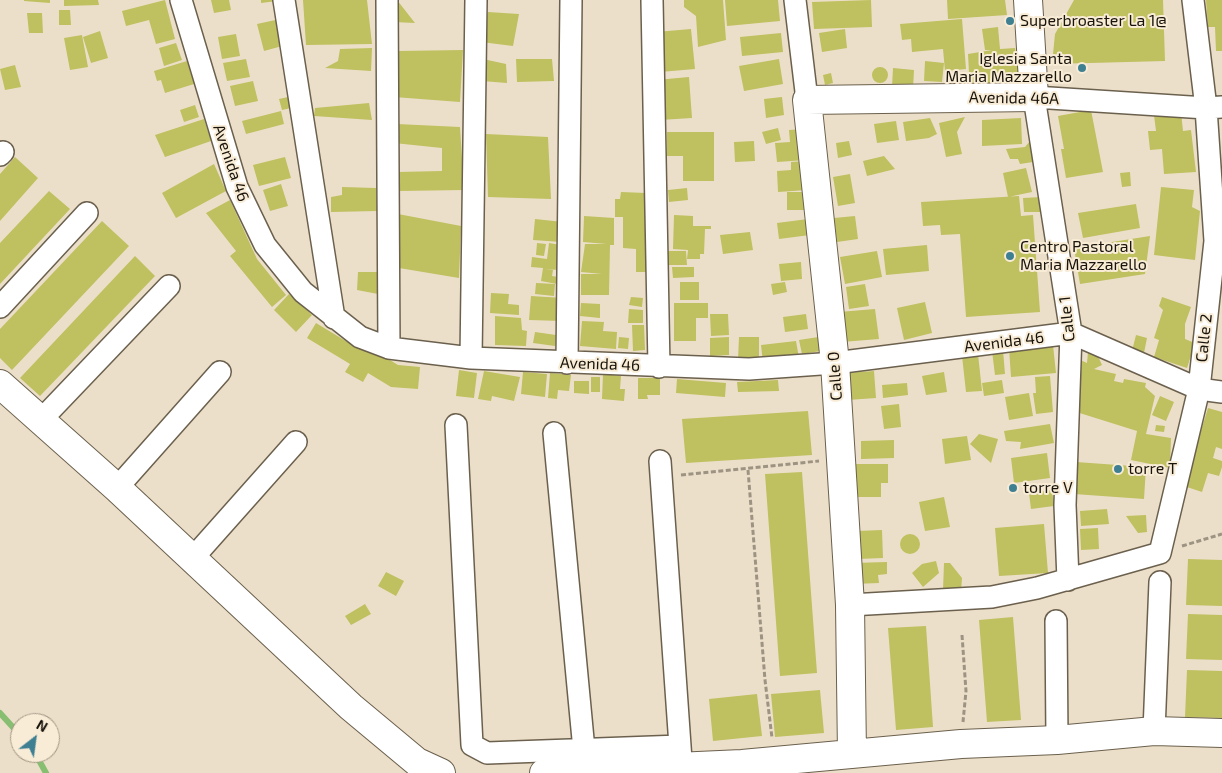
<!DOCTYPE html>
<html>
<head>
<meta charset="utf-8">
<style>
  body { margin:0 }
  #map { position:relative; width:1222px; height:773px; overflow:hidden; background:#ecdfc9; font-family:"Exo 2",sans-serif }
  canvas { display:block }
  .north { position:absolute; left:10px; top:713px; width:50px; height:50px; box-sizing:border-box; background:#f9ecd6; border:1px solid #9f9685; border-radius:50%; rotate:30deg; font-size:14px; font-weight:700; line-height:20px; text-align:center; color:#18140c }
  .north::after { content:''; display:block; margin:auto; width:18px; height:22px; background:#3e7f92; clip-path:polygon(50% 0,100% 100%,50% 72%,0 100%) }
</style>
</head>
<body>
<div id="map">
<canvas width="1222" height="773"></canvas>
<div class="north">N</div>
</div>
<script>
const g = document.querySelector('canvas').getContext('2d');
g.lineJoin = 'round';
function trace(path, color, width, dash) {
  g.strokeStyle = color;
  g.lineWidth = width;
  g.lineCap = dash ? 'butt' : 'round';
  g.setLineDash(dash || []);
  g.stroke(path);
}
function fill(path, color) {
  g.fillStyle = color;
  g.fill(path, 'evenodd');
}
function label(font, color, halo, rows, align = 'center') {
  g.font = font + ' "Exo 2",sans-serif';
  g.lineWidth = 4;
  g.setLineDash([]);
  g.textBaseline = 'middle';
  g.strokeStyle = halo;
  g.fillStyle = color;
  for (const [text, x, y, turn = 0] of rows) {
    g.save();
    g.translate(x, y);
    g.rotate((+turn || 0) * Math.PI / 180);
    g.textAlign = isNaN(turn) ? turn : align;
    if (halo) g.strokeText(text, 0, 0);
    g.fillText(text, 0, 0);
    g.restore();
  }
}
trace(new Path2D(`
  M0 713 20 735
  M35 753 46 773`), '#88be71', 6);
fill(new Path2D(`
  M24 0H50V3L24 1Z
  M64 0H98L99 5 64 6Z
  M165 0 175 39 156 44 149 20 126 26 122 11Z
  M211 0H229L231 10 214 13Z
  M261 0H277V1L261 3Z
  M303 0H367L372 44 306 45Z
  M397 0 415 23 394 22Z
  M684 0H723L726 40 698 47 696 16 684 7Z
  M725 0H778L780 21 727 26Z
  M871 0 872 27 814 29 812 2Z
  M947 0H1005L1007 15 948 19Z
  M1074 0H1163L1165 61 1052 64 1055 34Z
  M1206 0H1222V51H1216L1215 27H1208Z
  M59 10H70L71 25H59Z
  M488 12 519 14 513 46 481 42Z
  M27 13H42L43 33H29Z
  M280 19 286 45 264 51 257 24Z
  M962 19 966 69 945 71 943 49 912 52 911 39 902 40 900 24Z
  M998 27 1000 49 1015 48 1021 84 970 92 968 54 992 50H985L982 29Z
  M691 29 695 69 660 72 656 32Z
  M845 29 847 48 822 52 819 33Z
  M100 31 108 58 91 63 83 37Z
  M781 33 783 52 742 56 740 37Z
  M236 34 240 56 222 59 218 37Z
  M82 35 88 67 70 70 64 38Z
  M176 43 182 60 164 66 159 48Z
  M372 48 371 71 325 68 338 61 340 49Z
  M463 50 460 102 394 97 398 51Z
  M246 59 250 77 227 81 223 63Z
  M483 59 506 64 507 83 482 81Z
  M516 59H552L554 81 517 82Z
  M779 59 783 84 744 91 739 66Z
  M187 61 194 84 165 93 161 80 157 81 154 71Z
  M925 61 944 63 942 82 924 81Z
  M15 65 21 87 5 90 0 69Z
  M872 75a8 8 0 1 1 16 0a8 8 0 1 1-16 0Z
  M893 68 914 70 913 89 892 87Z
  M831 73 833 83 825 85 823 75Z
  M689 77 692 118 660 120 656 80Z
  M253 81 258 101 235 106 230 86Z
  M297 95 300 106 282 110 279 99Z
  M782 97 784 115 766 118 764 99Z
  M369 103 372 120 314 116 315 108Z
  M195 105 199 117 184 122 180 110Z
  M1091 110 1103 172 1066 178 1061 149H1064L1058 116Z
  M281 111 284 124 246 134 242 121Z
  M1181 112 1183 131 1191 130 1196 172 1164 174 1162 149 1150 150 1148 131H1156L1154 115Z
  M965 117 957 132 962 154 946 157 939 123Z
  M930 118 937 134 929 138 906 141 903 122Z
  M1021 118 1022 144 982 146V120Z
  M204 119 211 141 165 157 155 135Z
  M896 121 899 140 877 143 874 124Z
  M397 124 460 127 464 190 398 191V172L442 171V148L394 143Z
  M778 128 781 140 766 144 762 132Z
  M803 129 806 160 777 162 775 143 790 142 789 130Z
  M667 132H714V181H683V156H667Z
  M486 134 548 137 551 199 488 197Z
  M754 141 755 161 735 162 734 142Z
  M849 141 852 155 838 158 836 143Z
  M1030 141 1033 162 1020 164 1018 159H1010L1006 149 1025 147Z
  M884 156 895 169 867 176 863 161Z
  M15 157 38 178 0 221V174Z
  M285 157 291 178 259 186 253 165Z
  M805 161 807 190 778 192 777 171 791 170V162Z
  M214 164 226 191 176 218 162 193Z
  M1026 168 1032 192 1008 197 1003 173Z
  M1130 172 1131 186 1122 187 1120 173Z
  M850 174 855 203 838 206 833 177Z
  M281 184 288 206 270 211 263 190Z
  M342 187 376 188 377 211 331 212V197L342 195Z
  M1161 187 1194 190 1192 207 1200 211 1195 260 1154 255Z
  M687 188 688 200 669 202 668 190Z
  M49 191 70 209 0 284V243Z
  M621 192 646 193V272H636V249L623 248V217H615V199H620Z
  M787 192H807V210H787Z
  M1019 196 1021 216 1033 215 1040 312 966 317 960 234 941 235 940 225 923 226 921 202Z
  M1042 197 1043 212H1024L1023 198Z
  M230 200 257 259 286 295 272 307 230 256 236 251 206 213Z
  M1136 204 1140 228 1083 238 1078 213Z
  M398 214 461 226 459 278 393 267Z
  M674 215 693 216V226H711V229H705L704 254H700V259H687L688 250 673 249Z
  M584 216 614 218V245H610L609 295H581V274H602L581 272 585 244H607L583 242Z
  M855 216 858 239 837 242 834 218Z
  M535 219 563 222 561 242 533 240Z
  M808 219 810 235 779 239 777 223Z
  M102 221 129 246 12 370 0 358V329Z
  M750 232 753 250 723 254 720 235Z
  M1150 236 1145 274 1080 284 1074 248Z
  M537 243 546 244 544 256 536 255Z
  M549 243 561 245 559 270 545 269 553 270 552 276 558 277 557 284 541 281 543 268 531 267 532 257 547 259Z
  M927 245 929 271 886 275 883 249Z
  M668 251H686L687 265H668Z
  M877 251 882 277 845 284 840 257Z
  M135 256 155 276 40 396 20 378Z
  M801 262 802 279 781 281 779 264Z
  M672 267H694V277L673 278Z
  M358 272H378V294L357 290Z
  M680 282H699V300H680Z
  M785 282 787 292 773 295 771 284Z
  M536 283 555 284 554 296 535 294Z
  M865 284 869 306 849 309 846 287Z
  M491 293 509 294 508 304 519 305V315L490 313Z
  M289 294 312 315 296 332 274 310Z
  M531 296 563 298 562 321 529 320Z
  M631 297 643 298 642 307 629 305Z
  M1162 297 1191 307 1185 324V339L1195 343 1187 368 1154 357 1159 340 1154 338 1163 310 1159 306Z
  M925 302 932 333 904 340 897 308Z
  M581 303 600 304V318L580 316Z
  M674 303H708V318H696V341H674Z
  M629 309 643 310V323H628Z
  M875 309 879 339 842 342 839 312Z
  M710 314H728L729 335 711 336Z
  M806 314 808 329 785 332 783 317Z
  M495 316 521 318 522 330 527 331 526 346 495 345Z
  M582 321 604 322 603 331 617 332 616 349 580 346Z
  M316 323 359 349 362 343 398 365 420 367 418 389 391 387 368 373 363 382 345 372 350 364 307 338Z
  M632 325H644L645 350 633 351Z
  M535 332 556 335 555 346 533 343Z
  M1136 335 1147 338 1143 358 1131 355Z
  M825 336 827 350 802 354 799 340Z
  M619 337 629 338 628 349 618 348Z
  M729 337V355L710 356V338Z
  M739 337H759V361L738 360Z
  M796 341 799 358 763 363 761 345Z
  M1053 345 1056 373 1011 377 1009 348Z
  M1003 350 1005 374 995 375 992 351Z
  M1088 352H1096L1102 365 1094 369 1116 374 1114 381 1123 383 1124 379 1146 383 1145 387 1155 396 1146 434 1171 438 1170 468 1131 460 1137 431 1070 410 1076 358 1087 363Z
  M978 354 982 391 966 392 962 356Z
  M459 370 477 373 474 398 456 396Z
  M484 371 520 377 514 401 492 396 491 401 478 399Z
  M874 371 876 398 848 400 846 373Z
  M523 372 547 374 545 397 521 394Z
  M944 372 947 392 926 395 922 376Z
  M550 373 571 375 569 391 558 390 557 399 548 398Z
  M603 374 621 376 620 389H625L624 401 602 399Z
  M1050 376 1053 412 1036 414 1033 393H1036L1035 377Z
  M591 377H600V392H591Z
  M638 378H660V395H647L648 399H638Z
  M677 379 726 383 725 397 676 393Z
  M778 380 779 391 738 392 737 382Z
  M1002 380 1004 393 984 396 982 383Z
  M574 381H589V394L574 393Z
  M907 383 908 395 883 398 882 385Z
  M1029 393 1033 416 1009 420 1005 397Z
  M1160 396 1174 402 1166 421 1152 415Z
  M899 404 901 427 884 429 881 406Z
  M1208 408 1222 412V449L1216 447 1213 458 1222 461V467L1219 476 1208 473 1202 492 1184 486Z
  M808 411 812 455 686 463 682 419Z
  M1050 424 1054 443 1020 449 1021 442 1006 441 1004 431Z
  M1156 425 1165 426 1164 432 1155 431Z
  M979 434 998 439 991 463 970 444Z
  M967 436 971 460 945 464 942 439Z
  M894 440V458L861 459V441Z
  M1047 453 1050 478 1014 483 1011 458Z
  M1076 462 1146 467 1144 499 1074 494Z
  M856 464H888V483H881V497H856Z
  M802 472 817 673 780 676 765 474Z
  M1052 490 1054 506 1031 509 1029 493Z
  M944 497 950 527 925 531 919 502Z
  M1107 509 1109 524 1081 526 1080 511Z
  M1146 515 1147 532 1138 533 1126 516Z
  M1044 524 1048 573 999 576 995 528Z
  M1098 528 1099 549 1081 550 1080 529Z
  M882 530 883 558 858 559 857 531Z
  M900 544a10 10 0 1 1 20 0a10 10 0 1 1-20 0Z
  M1188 559 1222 560V606L1186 605Z
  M936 561 939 573 923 587 912 573 922 564Z
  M887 562V574L878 575 879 583 854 584 853 563Z
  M944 563H950L962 578 961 591 943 590Z
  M386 572 404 581 396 596 378 586Z
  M365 604 371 614 351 625 345 616Z
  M1188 614 1222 615V660L1186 659Z
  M1013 617 1021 720 987 722 979 620Z
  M926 626 933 727 896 730 888 628Z
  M1187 670 1222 671V718L1185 717Z
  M820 690 824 733 775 737 771 694Z
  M757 694 762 736 713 741 709 699Z`), '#bfc05f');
const street = new Path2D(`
  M181 0 237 187 265 245 303 292 360 337 389 348 471 358 749 369 835 363 1071 333 1199 389 1222 392
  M284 0 334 318
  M387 0 389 348
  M652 0 659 367
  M795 0 807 100
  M0 155 3 152
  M0 307 87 213
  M471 358 476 0
  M567 363 571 0
  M40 421 169 286
  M456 425 472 745 487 753 680 746
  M554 433 584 750
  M660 461 681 760
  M117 488 220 372
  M192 559 296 442
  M1068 580 1065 505 1071 333 1034 97 1206 108 1222 107
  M850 605 992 597 1037 588 1160 553 1199 389 1215 241 1206 108 1193 0
  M1056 621 1057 740
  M1154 731 1160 582`);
const secondary = new Path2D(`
  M0 384 117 488 351 707 417 762 441 773
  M852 754 850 605 835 363 807 100 1034 97 1028 0
  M544 773 742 764 961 744 1057 740 1154 731 1222 733`);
trace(street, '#6b604d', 24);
trace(secondary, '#6b604d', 30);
trace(new Path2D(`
  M748 470 765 680 772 738
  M681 475 819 461
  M1182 546 1222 534
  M962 635 966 691 963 722`), '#9d9382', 3, [5, 2.5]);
trace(street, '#fff', 21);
trace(secondary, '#fff', 28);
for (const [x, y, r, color] of [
  [1010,21,5,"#3e7f92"],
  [1082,68,5,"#3e7f92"],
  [1010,256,5,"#3e7f92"],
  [1118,469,5,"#3e7f92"],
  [1013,488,5,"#3e7f92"]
]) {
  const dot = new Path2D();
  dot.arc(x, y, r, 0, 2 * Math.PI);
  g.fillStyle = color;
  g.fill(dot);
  trace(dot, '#f9ecd6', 2);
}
label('16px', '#18140c', '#f9ecd6', [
  ["Superbroaster La 1@",1020,21],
  ["Iglesia Santa",1072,59,"right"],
  ["Maria Mazzarello",1072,77,"right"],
  ["Centro Pastoral",1020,247],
  ["Maria Mazzarello",1020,265],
  ["torre T",1128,469],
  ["torre V",1023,488]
], 'left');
label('16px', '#18140c', '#f9ecd6', [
  ["Avenida 46A",1014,98,1],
  ["Avenida 46",231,163,71],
  ["Calle 1",1067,319,-96],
  ["Calle 2",1204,338,-84],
  ["Avenida 46",1004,342,-7],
  ["Avenida 46",600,364,2],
  ["Calle 0",835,376,-94]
]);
</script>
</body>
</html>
